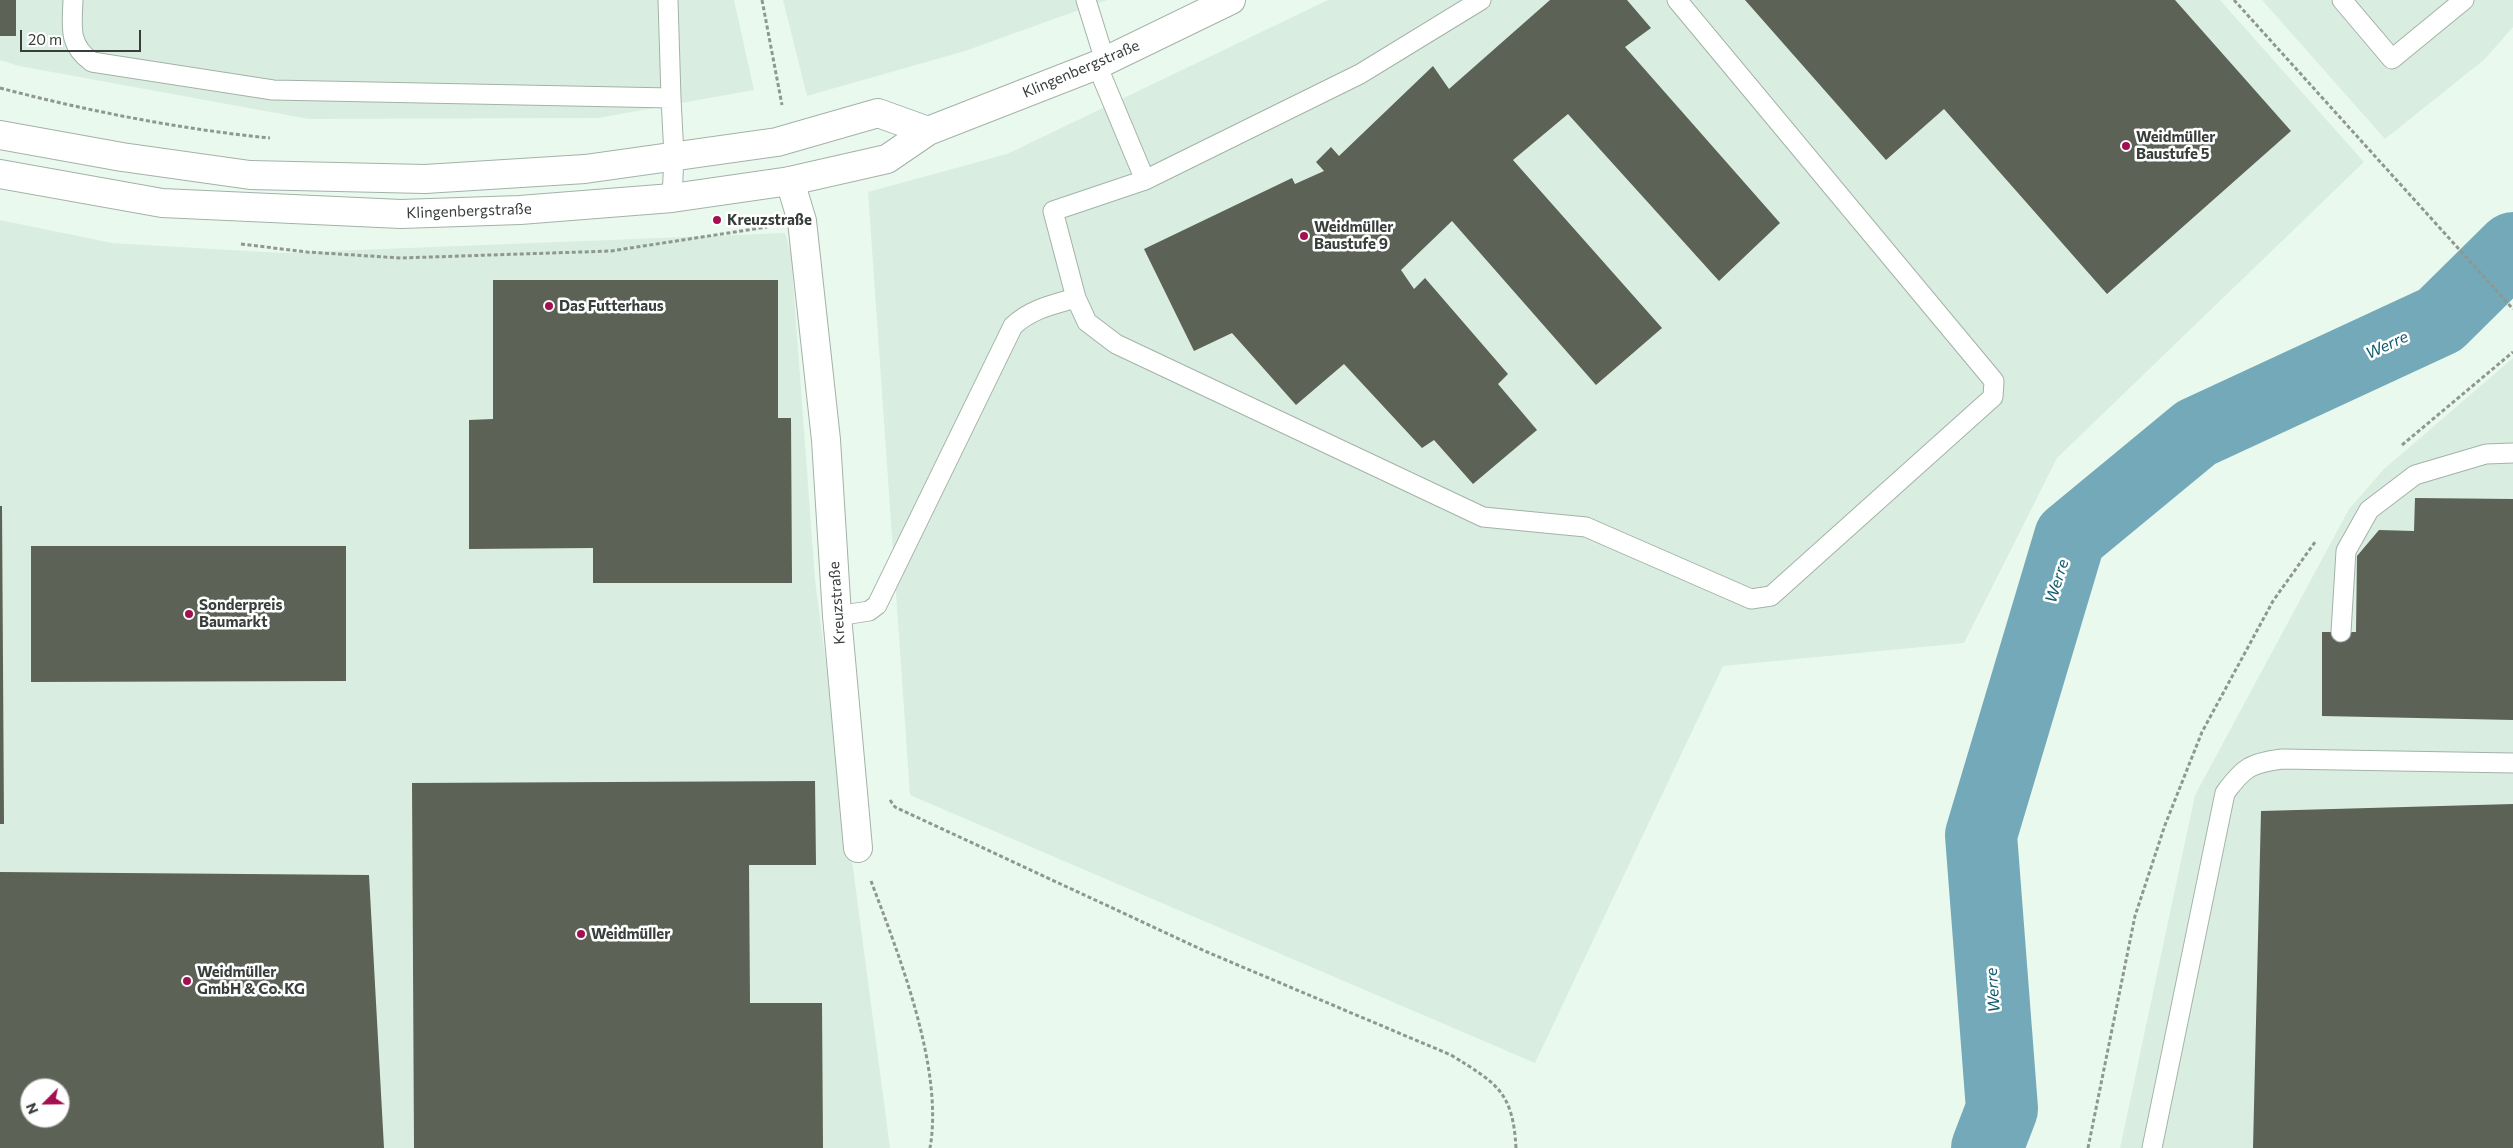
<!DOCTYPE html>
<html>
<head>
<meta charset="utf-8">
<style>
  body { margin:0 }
  #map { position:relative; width:2513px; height:1148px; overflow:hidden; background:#eaf9ee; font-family:Commissioner,sans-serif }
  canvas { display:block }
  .north { position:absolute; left:20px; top:1078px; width:50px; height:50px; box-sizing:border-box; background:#fff; border:1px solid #afb2b0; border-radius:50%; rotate:247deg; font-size:14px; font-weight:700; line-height:20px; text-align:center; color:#383e3a }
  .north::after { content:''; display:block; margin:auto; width:18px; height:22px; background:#a30f51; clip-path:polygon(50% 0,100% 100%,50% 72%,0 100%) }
  .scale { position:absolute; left:20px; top:30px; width:121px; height:22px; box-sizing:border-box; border:2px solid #383e3a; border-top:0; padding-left:6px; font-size:15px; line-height:18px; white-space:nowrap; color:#383e3a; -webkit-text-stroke:4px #fff; paint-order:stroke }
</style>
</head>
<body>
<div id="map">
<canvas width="2513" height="1148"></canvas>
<div class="north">N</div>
<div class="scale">20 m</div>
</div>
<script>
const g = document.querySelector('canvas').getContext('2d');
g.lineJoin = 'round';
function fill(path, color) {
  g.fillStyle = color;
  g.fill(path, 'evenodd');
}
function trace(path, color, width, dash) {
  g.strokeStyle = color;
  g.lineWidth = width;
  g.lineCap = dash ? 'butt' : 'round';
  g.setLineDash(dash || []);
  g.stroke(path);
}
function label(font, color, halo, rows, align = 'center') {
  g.font = font + ' Commissioner,sans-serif';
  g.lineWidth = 5;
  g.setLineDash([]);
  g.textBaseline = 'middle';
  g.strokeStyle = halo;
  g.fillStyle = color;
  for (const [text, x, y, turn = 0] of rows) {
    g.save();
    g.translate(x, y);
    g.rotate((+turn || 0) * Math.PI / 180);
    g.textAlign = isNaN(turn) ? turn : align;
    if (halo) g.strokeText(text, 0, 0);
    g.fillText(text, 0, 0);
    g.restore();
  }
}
fill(new Path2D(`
  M0 0H734L754 90 598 118 309 119 19 66 0 60Z
  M783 0H1107L965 51 807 96Z
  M1328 0H2220L2364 162 2057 458 1964 643 1723 666 1535 1063 910 795 868 192 1007 154Z
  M2262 0H2513V27L2485 59 2385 139Z
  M0 220 112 243 282 253 785 233 791 254 815 580 890 1148H0ZM30 1088H60V1118H30Z
  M2513 358V1148H2120L2195 795 2349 509 2384 469Z`), '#d9eee0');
trace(new Path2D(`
  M1987 1148 2002 1109 1981 835 2070 537 2196 433 2440 320 2513 248`), '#73a9b8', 72);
fill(new Path2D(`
  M0 0H16V36H0Z
  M1550 0H1627L1651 28 1625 47 1780 223 1719 281 1568 114 1513 160 1662 328 1596 385 1452 221 1401 270 1414 289 1425 278 1508 374 1498 384 1537 430 1473 484 1434 440 1422 448 1344 364 1296 405 1232 333 1194 351 1144 249 1292 178 1295 184 1324 171 1316 162 1331 147 1339 156 1433 66 1449 89Z
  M1745 0H2175L2291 131 2107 294 1944 109 1886 160Z
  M493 280H778V418H791L792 583H593V548L469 549V420L493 419Z
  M2415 498 2513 499V720L2322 716V632H2356L2357 556 2379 530 2414 531Z
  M0 506H2L4 824H0Z
  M31 546H346V681L31 682Z
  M815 781 816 865H749L750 1003H822L823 1148H414L412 783Z
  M2513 804V1148H2253L2261 811Z
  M0 872 369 875 384 1148H0ZM30 1088H60V1118H30Z`), '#5c6255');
const service = new Path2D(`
  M73 0C72 27 68 45 92 62L273 90 671 98 674 156 672 198
  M668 0 671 98
  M1086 0 1105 61
  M1481 0 1360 74 1145 180 1053 211 1076 298 1087 322 1116 344 1483 517 1586 527 1751 599 1771 596 1993 397 1994 381 1677 0
  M2342 0 2392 59 2464 0
  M1097 65 1145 180
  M837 616 869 611 877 605 1013 326C1031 309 1052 305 1076 298
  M2341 632 2346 551 2369 510 2415 475 2486 454 2513 453
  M2152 1148 2225 793C2244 767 2251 763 2282 759L2513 763`);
const minor = new Path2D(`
  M790 181 802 221 826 440 837 616 858 848`);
const secondary = new Path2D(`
  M0 135 122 157 250 175 425 179 585 169 777 142 878 113 928 131
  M0 174 162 203 401 214 520 210 672 198 790 181 887 159 928 131 1097 65 1231 0`);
trace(service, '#a3b2a8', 21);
trace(minor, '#a3b2a8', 30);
trace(secondary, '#a3b2a8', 30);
trace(new Path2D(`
  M762 0 782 105
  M2234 0 2513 309
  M0 88C88 111 179 129 270 138
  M241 244 307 252 401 258 611 251 767 227
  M2402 445 2513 352
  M890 800 895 807 1207 952 1451 1055C1496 1083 1513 1091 1516 1148
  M871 881C899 955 944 1069 930 1148
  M2088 1148 2135 916 2165 825 2202 732 2273 601 2315 542`), '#8e9891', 3, [4, 2.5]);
trace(service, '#fff', 19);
trace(minor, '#fff', 28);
trace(secondary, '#fff', 28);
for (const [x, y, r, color] of [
  [2126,146,5,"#a30f51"],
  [717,220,5,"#a30f51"],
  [1304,236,5,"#a30f51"],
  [549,306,5,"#a30f51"],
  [189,614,5,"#a30f51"],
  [581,934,5,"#a30f51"],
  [187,981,5,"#a30f51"]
]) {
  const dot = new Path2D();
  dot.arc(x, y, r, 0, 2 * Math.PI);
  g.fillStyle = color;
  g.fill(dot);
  trace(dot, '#fff', 2);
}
label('15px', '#383e3a', '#fff', [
  ["Klingenbergstraße",1081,69,-23],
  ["Klingenbergstraße",469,211,-2],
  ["Kreuzstraße",837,603,-94]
]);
label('bold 15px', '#383e3a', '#fff', [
  ["Weidmüller",2136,137],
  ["Baustufe 5",2136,154],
  ["Kreuzstraße",727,220],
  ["Weidmüller",1314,227],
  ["Baustufe 9",1314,244],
  ["Das Futterhaus",559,306],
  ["Sonderpreis",199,605],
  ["Baumarkt",199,622],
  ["Weidmüller",591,934],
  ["Weidmüller",197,972],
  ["GmbH & Co. KG",197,989]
], 'left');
label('italic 16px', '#105b6c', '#fff', [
  ["Werre",2387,345,-25],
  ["Werre",2057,581,-73],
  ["Werre",1993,990,-94]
]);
</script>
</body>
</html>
